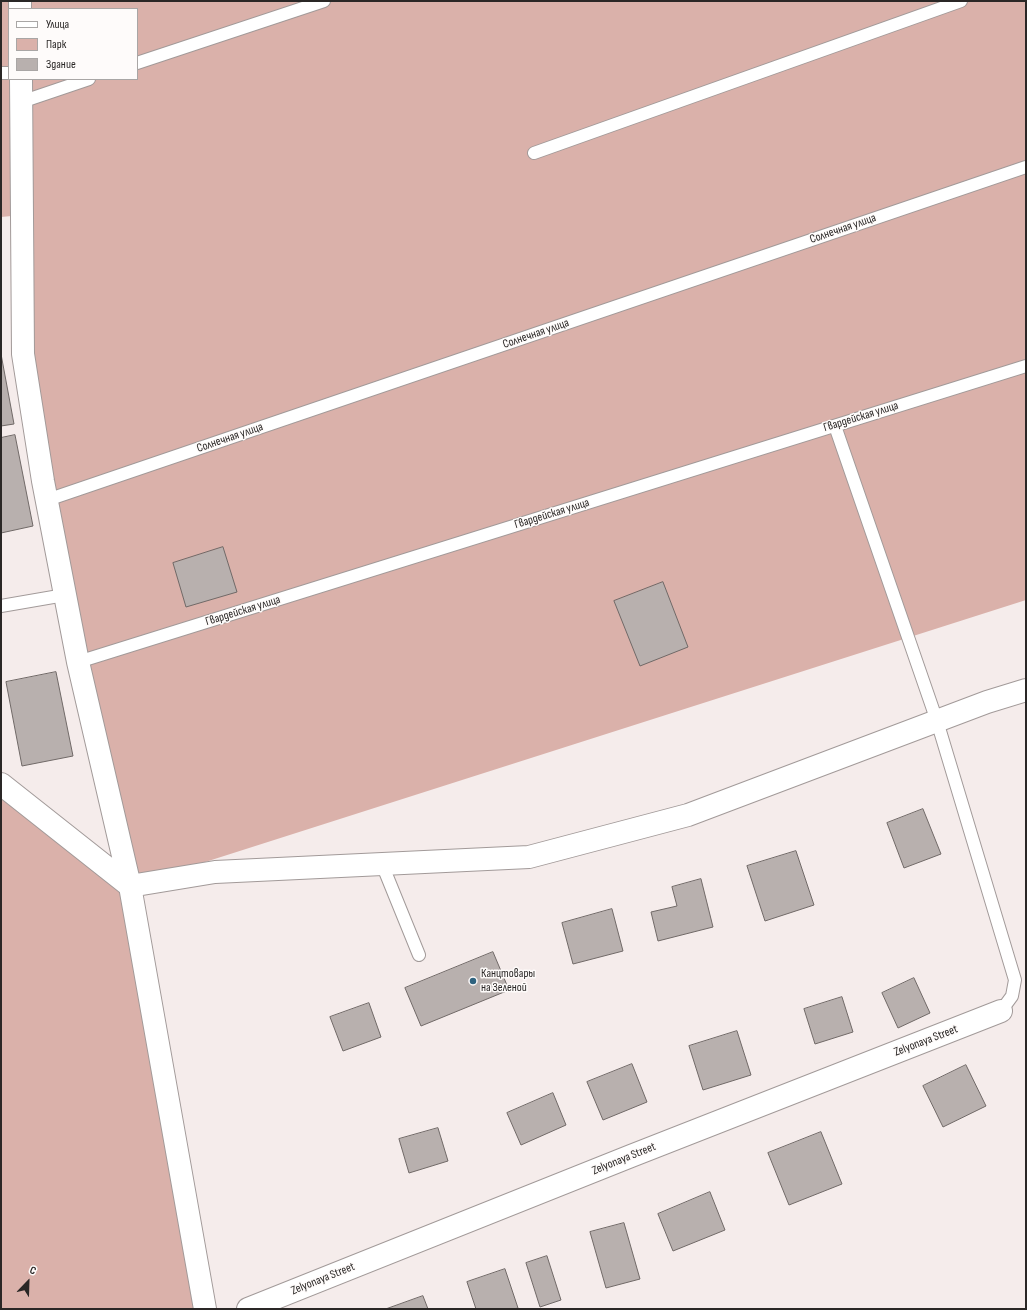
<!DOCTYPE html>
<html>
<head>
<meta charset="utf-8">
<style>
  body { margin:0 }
  #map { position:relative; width:1027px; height:1310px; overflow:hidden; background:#f5eceb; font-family:"Sofia Sans Condensed",sans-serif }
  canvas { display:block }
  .frame { position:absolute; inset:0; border:2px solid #2a2726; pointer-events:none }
  .legend { position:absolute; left:8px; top:8px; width:130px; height:72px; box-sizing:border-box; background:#fefbfa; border:1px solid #a9a6a5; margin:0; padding:5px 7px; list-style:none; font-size:12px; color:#2a2726 }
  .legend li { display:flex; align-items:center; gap:8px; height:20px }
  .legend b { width:20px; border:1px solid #a9a6a5 }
  .north { position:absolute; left:8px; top:1262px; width:40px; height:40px; -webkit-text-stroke:3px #fefbfa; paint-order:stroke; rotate:23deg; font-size:11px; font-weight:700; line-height:16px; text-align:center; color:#2a2726 }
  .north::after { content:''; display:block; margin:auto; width:14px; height:18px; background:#2a2726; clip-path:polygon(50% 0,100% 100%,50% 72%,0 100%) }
</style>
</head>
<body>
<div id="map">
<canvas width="1027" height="1310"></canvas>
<div class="frame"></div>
<ul class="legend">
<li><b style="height:5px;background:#fff"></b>Улица</li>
<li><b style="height:11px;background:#dab1aa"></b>Парк</li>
<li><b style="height:11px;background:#b8b0ae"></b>Здание</li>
</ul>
<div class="north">С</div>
</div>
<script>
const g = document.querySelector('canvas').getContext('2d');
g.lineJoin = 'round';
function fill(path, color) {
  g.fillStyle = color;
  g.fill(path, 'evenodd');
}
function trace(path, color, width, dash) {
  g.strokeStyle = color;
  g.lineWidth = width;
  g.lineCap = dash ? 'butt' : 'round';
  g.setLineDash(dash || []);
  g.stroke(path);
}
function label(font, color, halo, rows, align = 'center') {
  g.font = font + ' "Sofia Sans Condensed",sans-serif';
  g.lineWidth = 3;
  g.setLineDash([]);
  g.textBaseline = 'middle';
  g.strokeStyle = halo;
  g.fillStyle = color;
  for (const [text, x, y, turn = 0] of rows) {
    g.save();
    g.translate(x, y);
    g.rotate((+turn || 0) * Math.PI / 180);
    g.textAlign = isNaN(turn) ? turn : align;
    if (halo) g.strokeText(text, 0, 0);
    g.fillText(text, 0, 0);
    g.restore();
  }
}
fill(new Path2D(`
  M1 1H1026V600L130 886 205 1309H1V784L130 885 47 500 22 215 1 217ZM9 9H137V79H9Z`), '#dab1aa');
const building = new Path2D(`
  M1 354 14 424 1 426Z
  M15 435 33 526 1 533V438Z
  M223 547 237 592 186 607 173 563Z
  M663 582 688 647 640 666 614 601Z
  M56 672 73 756 22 766 6 682Z
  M923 809 941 854 904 868 887 823Z
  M796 851 814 905 765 921 747 866Z
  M701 879 713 927 658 941 651 912 677 906 672 887Z
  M612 909 623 951 573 964 562 923Z
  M493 952 509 990 421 1026 405 988Z
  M914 978 930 1013 898 1028 882 993Z
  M842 997 853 1032 815 1044 804 1009Z
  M369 1003 381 1037 343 1051 330 1017Z
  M737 1031 751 1075 703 1090 689 1046Z
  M632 1064 647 1102 603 1120 587 1082Z
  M966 1065 986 1106 943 1127 923 1086Z
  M553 1093 566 1125 521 1145 507 1113Z
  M438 1128 448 1161 409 1173 399 1139Z
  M821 1132 842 1184 789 1205 768 1153Z
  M710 1192 725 1230 673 1251 658 1214Z
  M624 1223 640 1279 606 1288 590 1232Z
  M547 1256 561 1300 540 1307 526 1263Z
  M505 1269 518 1308 514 1309H476L467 1282Z
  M423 1296 428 1309H386Z`);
fill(building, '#b8b0ae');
trace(building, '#706967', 1);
const service = new Path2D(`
  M137 63 324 1
  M1 73H9
  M21 102 89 79
  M534 153 961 1
  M835 426 937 721 1015 980 1012 996 1001 1011
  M47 500 1026 167
  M1 606 59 596
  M78 662 1026 366
  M382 864 419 955`);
const minor = new Path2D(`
  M20 1V9
  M21 79 23 354 43 481 78 662 130 886 205 1309
  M1 784 130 886 215 872 529 857 688 815 987 702 1026 690
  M248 1309 631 1156 1001 1011`);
trace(service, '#a29a99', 14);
trace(minor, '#a29a99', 24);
trace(service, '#fff', 12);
trace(minor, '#fff', 22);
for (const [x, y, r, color] of [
  [473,981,4,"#2f637f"]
]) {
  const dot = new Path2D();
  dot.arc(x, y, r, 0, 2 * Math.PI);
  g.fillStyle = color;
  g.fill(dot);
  trace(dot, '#fefbfa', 1.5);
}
label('12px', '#2a2726', '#fefbfa', [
  ["Солнечная улица",843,229,-19],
  ["Солнечная улица",536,334,-19],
  ["Гвардейская улица",861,417,-17],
  ["Солнечная улица",230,438,-19],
  ["Гвардейская улица",552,514,-17],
  ["Гвардейская улица",243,611,-17],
  ["Zelyonaya Street",926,1041,-21],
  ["Zelyonaya Street",624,1159,-22],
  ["Zelyonaya Street",323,1279,-22]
]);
label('12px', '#2a2726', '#fefbfa', [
  ["Канцтовары",481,974],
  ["на Зеленой",481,988]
], 'left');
</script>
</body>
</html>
